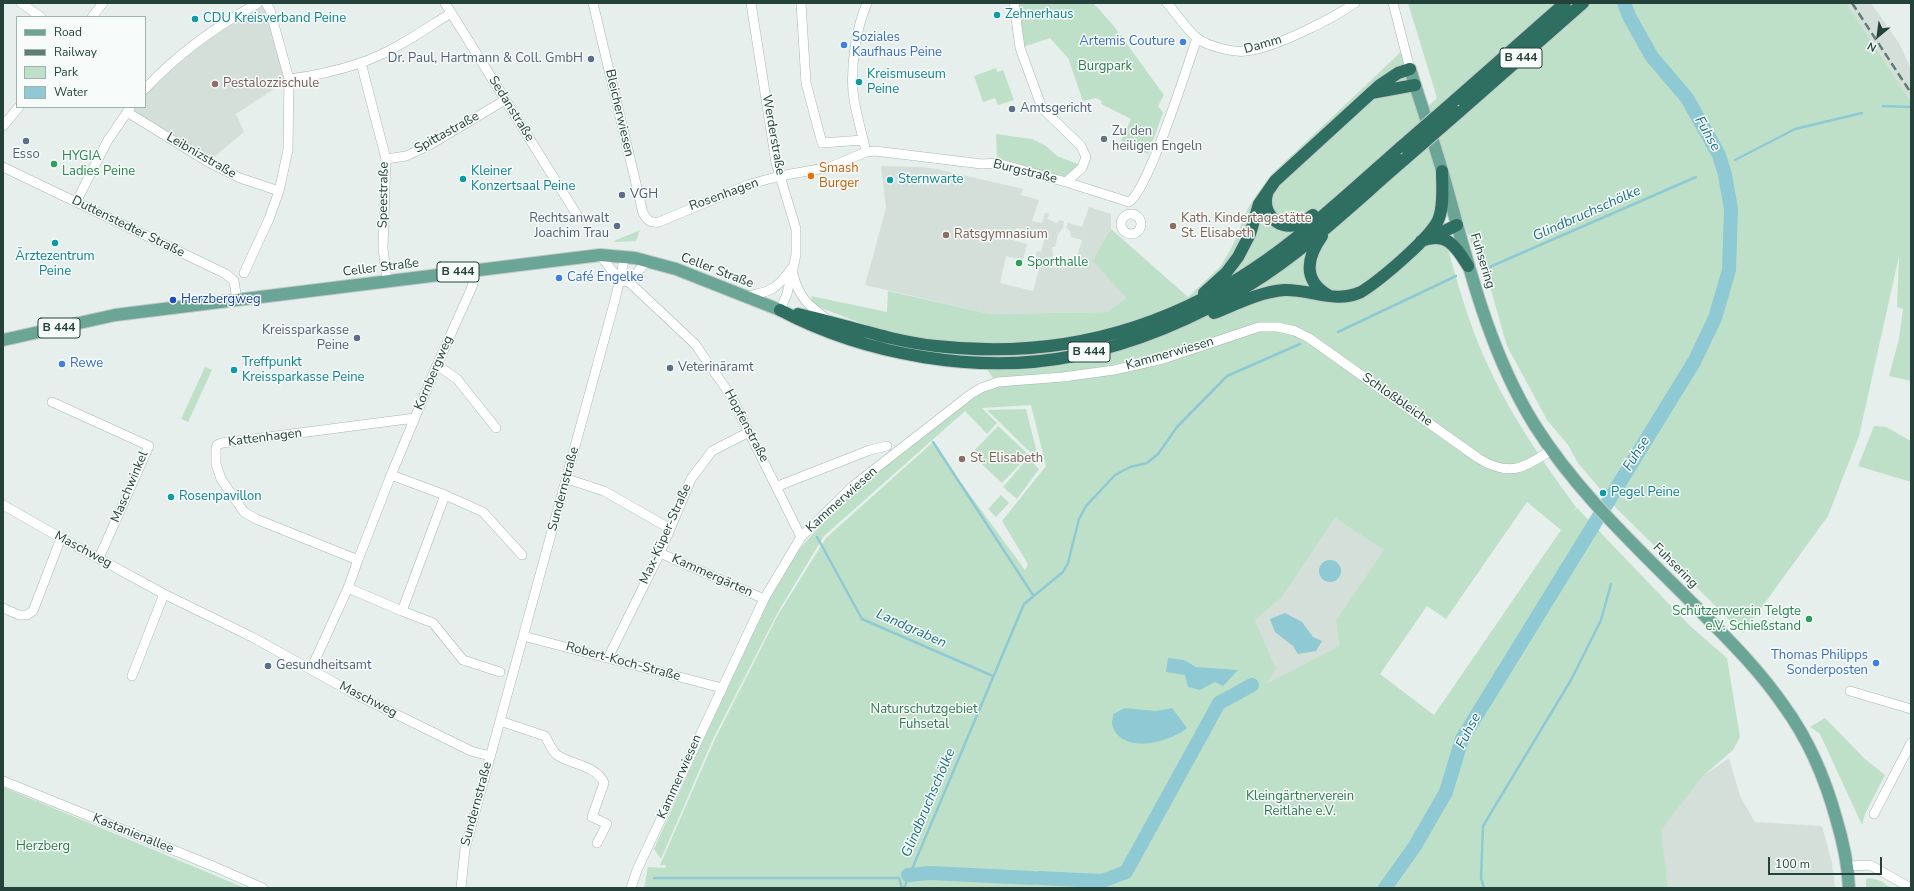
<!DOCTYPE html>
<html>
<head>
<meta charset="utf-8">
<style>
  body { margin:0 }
  #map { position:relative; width:1914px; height:891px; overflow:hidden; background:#e6efeb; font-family:"Nunito Sans",sans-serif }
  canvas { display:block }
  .frame { position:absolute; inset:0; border:4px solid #24423a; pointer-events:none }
  .legend { position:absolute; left:16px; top:16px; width:130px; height:92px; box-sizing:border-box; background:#f7fbf9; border:1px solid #a3b1ad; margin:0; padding:5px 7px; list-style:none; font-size:12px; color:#24423a }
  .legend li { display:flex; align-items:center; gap:8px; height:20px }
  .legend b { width:20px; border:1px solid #a3b1ad }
  .north { position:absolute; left:1858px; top:16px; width:40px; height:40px; -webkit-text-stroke:3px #f7fbf9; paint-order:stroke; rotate:209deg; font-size:11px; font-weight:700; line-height:16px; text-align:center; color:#24423a }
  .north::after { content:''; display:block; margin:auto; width:14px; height:18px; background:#24423a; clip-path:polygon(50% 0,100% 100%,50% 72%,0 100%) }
  .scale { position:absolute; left:1768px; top:857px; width:114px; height:18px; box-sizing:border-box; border:2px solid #24423a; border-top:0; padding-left:5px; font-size:12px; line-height:14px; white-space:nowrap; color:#24423a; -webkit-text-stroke:3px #f7fbf9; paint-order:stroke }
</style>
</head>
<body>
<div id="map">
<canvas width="1914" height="891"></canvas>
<div class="frame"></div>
<ul class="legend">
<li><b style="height:5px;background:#6aa596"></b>Road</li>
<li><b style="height:5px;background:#5f7d75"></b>Railway</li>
<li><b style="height:11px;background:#bfe0c8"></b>Park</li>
<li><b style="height:11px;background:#8ec9d4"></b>Water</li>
</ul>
<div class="north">N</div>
<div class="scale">100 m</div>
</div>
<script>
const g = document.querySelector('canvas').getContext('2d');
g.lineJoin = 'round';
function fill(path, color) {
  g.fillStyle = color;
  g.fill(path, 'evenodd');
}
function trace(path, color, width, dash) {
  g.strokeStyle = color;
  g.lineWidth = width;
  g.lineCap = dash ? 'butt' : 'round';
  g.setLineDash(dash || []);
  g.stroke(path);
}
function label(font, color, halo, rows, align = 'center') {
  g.font = font + ' "Nunito Sans",sans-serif';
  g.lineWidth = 3;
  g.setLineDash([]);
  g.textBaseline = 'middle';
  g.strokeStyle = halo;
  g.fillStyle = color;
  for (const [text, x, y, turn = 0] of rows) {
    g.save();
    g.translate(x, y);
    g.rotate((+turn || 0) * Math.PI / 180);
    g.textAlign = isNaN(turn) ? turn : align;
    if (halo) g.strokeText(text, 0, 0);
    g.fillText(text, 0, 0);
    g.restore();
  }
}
fill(new Path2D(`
  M259 3H266L289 79 236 114 244 132 208 162 127 112 131 107H145V89L165 67Z
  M1844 3H1871L1899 43 1911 69V102Z
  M881 166 920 167 937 169 1023 189 1021 195 1039 200 1032 221 1042 223 1045 213 1049 214 1047 219 1057 223 1059 220 1064 221 1063 228 1058 234 1055 247H1052L1054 268 1062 267V263L1074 265 1082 240 1071 237 1070 231 1066 228 1068 223 1082 227 1089 207 1111 214V229L1092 261 1126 298 1107 312 990 314 865 285 886 208ZM1016 228 1045 235 1041 252 1037 251 1033 267 1039 269 1033 291 1000 283 1006 256 1023 260 1027 244 1013 240Z
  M1335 518 1385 549 1336 620 1339 646 1265 685 1255 621 1283 596Z
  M1729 758 1740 796 1755 822 1822 826 1832 863 1835 888H1668L1660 830 1703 776Z`), '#d4dfda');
fill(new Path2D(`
  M1014 3 1094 4 1113 25 1164 95 1158 106 1163 113 1148 154 1121 141 1131 119 1101 104 1102 101 1096 98 1083 101 1068 58 1050 38 1020 48Z
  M1408 3H1846L1911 102V381L1889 376 1899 339 1903 309 1897 307 1899 256 1859 436 1828 516 1743 633 1617 509 1578 463 1568 445 1547 420 1507 346 1491 290 1459 213 1436 204C1448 248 1459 293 1475 335 1499 398 1537 454 1576 507L1574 511 1577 508 1690 626 1727 658 1740 737 1733 750 1703 776 1661 830 1668 888H644L648 867 665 868 666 865H660L715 739 779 613 826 538 932 443 1025 570 1028 564 1002 521 1046 466 1031 405 982 408 997 423 987 434 965 411 824 536 778 612 713 739 661 859 654 849C685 780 716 711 748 643 764 612 777 577 799 550 831 511 871 476 911 444 938 423 966 399 997 384L972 347 898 337 813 305 811 296 887 312 888 291 990 314 1107 312 1126 298 1092 261 1111 229 1188 297 1220 267 1233 245 1248 208 1272 174 1405 48 1426 108 1437 98ZM1527 502 1561 530 1434 715 1380 674 1427 606 1446 619ZM1335 518 1384 550 1336 620 1339 646 1266 684 1276 669 1255 621 1283 596Z
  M996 68 997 72 1003 70 1014 100 998 105 995 98 983 102 974 76Z
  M996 134 1032 139 1046 146 1057 156 1080 165 1066 178 997 158Z
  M640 230 636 241 614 242V241Z
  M205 367 212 370 188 422 181 419Z
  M1026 409 1039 461 987 410Z
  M998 426 1029 455 1002 483 971 454Z
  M1874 426 1886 427 1911 441V482L1858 466Z
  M1028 458 1039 469 1017 499 1003 487Z
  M1001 495 1009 503 996 517 988 509Z
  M1825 718 1865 759 1885 775 1865 814 1862 825 1820 734 1810 727Z
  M3 787 245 888H3Z
  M1871 878 1881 881 1891 888H1866V879Z`), '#bfe0c8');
fill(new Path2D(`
  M1319 571a11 11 0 1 1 22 0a11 11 0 1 1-22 0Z
  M1285 613 1302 622 1313 637 1322 641 1316 651 1298 654 1293 646 1275 632 1270 619Z
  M1168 658 1184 660 1196 667 1238 670 1223 686 1215 682 1200 690 1188 687 1185 675 1166 672Z
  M1125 708 1156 711 1172 708 1187 728C1171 742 1123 755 1113 727 1111 724 1113 718 1113 714Z`), '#8ec9d4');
trace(new Path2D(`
  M1883 106 1910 107
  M1735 160 1795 129 1862 113
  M1485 269 1696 177
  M1338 332 1456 276
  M933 442 1033 595
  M817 537 862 619 993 676
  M654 878H899L902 888
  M904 888 1024 604 1063 572 1068 563 1079 519 1086 506 1115 475 1130 467 1147 463 1158 454 1177 427 1227 376 1300 344
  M1484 888 1481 878 1483 826 1571 680 1601 620 1611 584`), '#8ec9d4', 2.5);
trace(new Path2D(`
  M908 875 930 873 1033 878
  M1039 878 1102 881 1126 872 1219 703 1252 685
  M1385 888 1415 846 1446 792 1462 739 1694 362 1715 318 1729 270 1731 209 1725 175 1719 155 1687 98 1652 57 1629 16 1624 3`), '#8ec9d4', 14);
const minor = new Path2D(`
  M21 3 41 17
  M445 3 577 215
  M593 3 643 213C648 221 650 223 659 222L750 184 780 176 830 167 866 152 875 151 982 164 997 163 1066 182 1129 202
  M751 3 776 163 796 229V255L787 294 780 310
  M801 3 806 83 822 143 863 140
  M1014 3 1020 48 1042 108 1081 146 1086 157 1082 168 1066 182
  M1167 3C1176 13 1187 30 1197 38 1207 46 1234 53 1246 51 1273 49 1332 19 1355 3
  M1393 3 1410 69
  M92 17 103 3
  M361 63 386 159 383 248 387 281
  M289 79C313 76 337 71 360 63 393 52 422 31 451 13
  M145 89C178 53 215 27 258 3
  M127 112 208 162 240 178 279 191
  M3 126 19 107
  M866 152C862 132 855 112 853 92 851 63 856 29 867 3
  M386 159 406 156 428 146 505 100
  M3 167 226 274 234 281 237 300
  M76 202 108 140 130 108
  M1129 202C1149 189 1187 67 1197 38
  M1121 224a10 10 0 1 1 20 0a10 10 0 1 1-20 0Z
  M600 255 620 281
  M244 273 269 219 279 191 288 150 289 79 270 10 266 3
  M793 274C799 298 808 305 827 319
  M620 281 629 282 695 344 731 396 801 537
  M629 282 647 261
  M747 296C770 292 777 289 791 269
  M437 365 457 379 496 428
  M52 402 149 446 99 558
  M567 479 604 491 669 528
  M778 486 870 450 887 446
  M445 495 483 512 522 555
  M3 505 61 538 164 594 252 637 355 694 471 751 490 756
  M660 553 764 599
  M358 560 256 519 244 512 221 479 216 464V449L217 445 222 443 415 418
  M348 588 402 611 445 495 391 475
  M3 608 19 615H27L33 611 61 538
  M402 611 433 623 463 660 500 672
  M523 636 722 688
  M608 658 660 553 691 479 712 451 749 432
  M311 669 348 588 358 560 391 475 437 365 472 287 474 278 473 270
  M132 676 164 594
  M1850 691 1911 709
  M500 721 545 736C548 741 552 751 557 755 572 765 596 765 604 783L592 817 607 824 597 843
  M3 781 215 867 263 888
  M1874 814 1911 743
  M1848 866 1870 865 1911 888
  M461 888 465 849 615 300 625 256
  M631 888 637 870 764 599 801 537 853 486 971 394 981 388 998 382 1063 377 1114 370 1163 359 1259 327H1278L1295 331 1309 338 1478 458C1508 477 1524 469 1551 450`);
const major = new Path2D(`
  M1410 69C1421 104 1433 139 1443 174 1467 259 1487 348 1534 424 1581 499 1648 557 1709 620 1736 647 1762 674 1784 706 1808 739 1825 778 1836 818 1843 841 1848 864 1849 888
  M3 340 115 315 600 255 635 258 676 269 780 310`);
const highway = new Path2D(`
  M1371 93 1415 85
  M1455 100 1565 3
  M1459 112 1583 3
  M1267 194C1262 212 1277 230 1296 225 1302 223 1308 219 1313 215
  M1322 236C1307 257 1302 280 1328 295
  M1432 237 1457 225
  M1421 241C1446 231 1456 246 1468 266
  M1204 293 1226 273 1238 257 1250 234 1259 204 1275 181 1380 85 1398 73 1410 69
  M780 310C865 355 979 375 1074 356 1137 343 1196 318 1251 284 1307 249 1355 202 1405 159
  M1214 313C1237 304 1259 292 1284 290 1311 289 1335 304 1361 292 1379 281 1433 236 1439 218 1444 204 1442 186 1442 171
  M798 314C844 324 889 341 936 346 1058 360 1167 331 1268 259 1315 225 1358 185 1401 147`);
trace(minor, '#a8b8b2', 10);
trace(major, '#c2cac8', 14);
trace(highway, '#c2cac8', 14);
trace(minor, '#fff', 9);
trace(major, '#6aa596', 12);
trace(highway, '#2f6f62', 12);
trace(new Path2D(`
  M1852 3 1911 93`), '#5f7d75', 2.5, [8, 4]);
const highwayBridge = new Path2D(`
  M1401 147 1455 100
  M1405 159 1459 112`);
trace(highwayBridge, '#c2cac8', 14, []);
trace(highwayBridge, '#2f6f62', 12);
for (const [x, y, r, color] of [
  [997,15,4,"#0f9aa8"],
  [195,19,4,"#0f9aa8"],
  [1183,42,4,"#3f7fe0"],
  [844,45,4,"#3f7fe0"],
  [591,59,4,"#5c6f8a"],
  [859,82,4,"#0f9aa8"],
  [215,84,4,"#8d6e63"],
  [1012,109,4,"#5c6f8a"],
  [1104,139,4,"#6b7280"],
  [26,141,4,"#5c6f8a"],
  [54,164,4,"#2e9e5b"],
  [811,176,4,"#e8710a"],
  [463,179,4,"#0f9aa8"],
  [890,180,4,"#0f9aa8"],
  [622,195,4,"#5c6f8a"],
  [617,226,4,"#5c6f8a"],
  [1173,226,4,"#8d6e63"],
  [946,235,4,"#8d6e63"],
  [55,243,4,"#0f9aa8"],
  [1019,263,4,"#2e9e5b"],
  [559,278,4,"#3f7fe0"],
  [173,300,4,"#1a4fb4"],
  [357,338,4,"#5c6f8a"],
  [62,364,4,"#3f7fe0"],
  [670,368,4,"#5c6f8a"],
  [234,370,4,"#0f9aa8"],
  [962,459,4,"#8d6e63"],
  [1603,493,4,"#0f9aa8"],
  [171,497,4,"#0f9aa8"],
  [1809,619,4,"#2e9e5b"],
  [1876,663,4,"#3f7fe0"],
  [268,666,4,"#5c6f8a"]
]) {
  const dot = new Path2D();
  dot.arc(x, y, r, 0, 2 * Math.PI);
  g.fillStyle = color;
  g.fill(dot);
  trace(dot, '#f7fbf9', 1.5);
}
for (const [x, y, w] of [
  [1521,58,42],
  [458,272,42],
  [59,328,42],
  [1089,352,42]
]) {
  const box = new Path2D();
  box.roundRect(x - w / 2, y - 10, w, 20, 3);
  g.fillStyle = '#f7fbf9';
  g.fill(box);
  trace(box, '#24423a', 1);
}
label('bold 12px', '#24423a', null, [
  ["B 444",1521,58],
  ["B 444",458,272],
  ["B 444",59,328],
  ["B 444",1089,352]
]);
label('13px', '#0d838f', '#f7fbf9', [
  ["Zehnerhaus",1005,15],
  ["CDU Kreisverband Peine",203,19],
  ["Kreismuseum",867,75],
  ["Peine",867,90],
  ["Kleiner",471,172],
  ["Konzertsaal Peine",471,187],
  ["Sternwarte",898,180],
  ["Ärztezentrum",55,257,"center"],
  ["Peine",55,272,"center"],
  ["Treffpunkt",242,363],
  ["Kreissparkasse Peine",242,378],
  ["Pegel Peine",1611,493],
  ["Rosenpavillon",179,497]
], 'left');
label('13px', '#366cbe', '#f7fbf9', [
  ["Soziales",852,38],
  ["Kaufhaus Peine",852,53],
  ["Artemis Couture",1175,42,"right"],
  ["Café Engelke",567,278],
  ["Rewe",70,364],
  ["Thomas Philipps",1868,656,"right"],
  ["Sonderposten",1868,671,"right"]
], 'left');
label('13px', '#24423a', '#f7fbf9', [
  ["Damm",1263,45,-16],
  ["Sedanstraße",511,109,58],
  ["Bleicherwiesen",619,113,77],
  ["Spittastraße",447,133,-29],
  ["Werderstraße",773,135,80],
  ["Leibnizstraße",201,156,30],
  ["Burgstraße",1025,172,14],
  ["Speestraße",384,195,-89],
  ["Rosenhagen",724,195,-20],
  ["Duttenstedter Straße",128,227,26],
  ["Fuhsering",1482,261,73],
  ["Celler Straße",381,268,-7],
  ["Celler Straße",717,271,21],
  ["Kammerwiesen",1170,354,-16],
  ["Kornbergweg",434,373,-67],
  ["Schloßbleiche",1397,400,35],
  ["Hopfenstraße",746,426,62],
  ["Kattenhagen",265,438,-7],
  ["Maschwinkel",130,487,-67],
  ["Sundernstraße",564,489,-75],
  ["Kammerwiesen",842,500,-42],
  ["Max-Küper-Straße",666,534,-66],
  ["Maschweg",83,550,28],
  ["Fuhsering",1675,566,45],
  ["Kammergärten",712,576,24],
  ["Robert-Koch-Straße",623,662,15],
  ["Maschweg",368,700,27],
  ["Kammerwiesen",680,777,-66],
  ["Sundernstraße",477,804,-75],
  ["Kastanienallee",133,834,22]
]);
label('13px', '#4e5e75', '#f7fbf9', [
  ["Dr. Paul, Hartmann & Coll. GmbH",583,59,"right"],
  ["Amtsgericht",1020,109],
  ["Esso",26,155,"center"],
  ["VGH",630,195],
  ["Rechtsanwalt",609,219,"right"],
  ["Joachim Trau",609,234,"right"],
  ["Kreissparkasse",349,331,"right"],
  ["Peine",349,346,"right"],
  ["Veterinäramt",678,368],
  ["Gesundheitsamt",276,666]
], 'left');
label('13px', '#2d7a4b', '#f7fbf9', [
  ["Burgpark",1105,67],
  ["Naturschutzgebiet",924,710],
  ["Fuhsetal",924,725],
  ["Kleingärtnerverein",1300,797],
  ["Reitlahe e.V.",1300,812],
  ["Herzberg",43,847]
]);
label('13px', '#785e54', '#f7fbf9', [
  ["Pestalozzischule",223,84],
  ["Kath. Kindertagestätte",1181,219],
  ["St. Elisabeth",1181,234],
  ["Ratsgymnasium",954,235],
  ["St. Elisabeth",970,459]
], 'left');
label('13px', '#5b616d', '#f7fbf9', [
  ["Zu den",1112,132],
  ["heiligen Engeln",1112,147]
], 'left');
label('13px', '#27864d', '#f7fbf9', [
  ["HYGIA",62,157],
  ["Ladies Peine",62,172],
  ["Sporthalle",1027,263],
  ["Schützenverein Telgte",1801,612,"right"],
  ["e.V. Schießstand",1801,627,"right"]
], 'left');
label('13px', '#c56008', '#f7fbf9', [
  ["Smash",819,169],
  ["Burger",819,184]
], 'left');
label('13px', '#164399', '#f7fbf9', [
  ["Herzbergweg",181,300]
], 'left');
label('italic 14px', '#1c6f80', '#f7fbf9', [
  ["Fuhse",1707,134,60],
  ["Glindbruchschölke",1587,214,-24],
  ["Fuhse",1637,454,-58],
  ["Landgraben",911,629,24],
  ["Fuhse",1469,731,-63],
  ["Glindbruchschölke",929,803,-67]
]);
</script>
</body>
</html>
